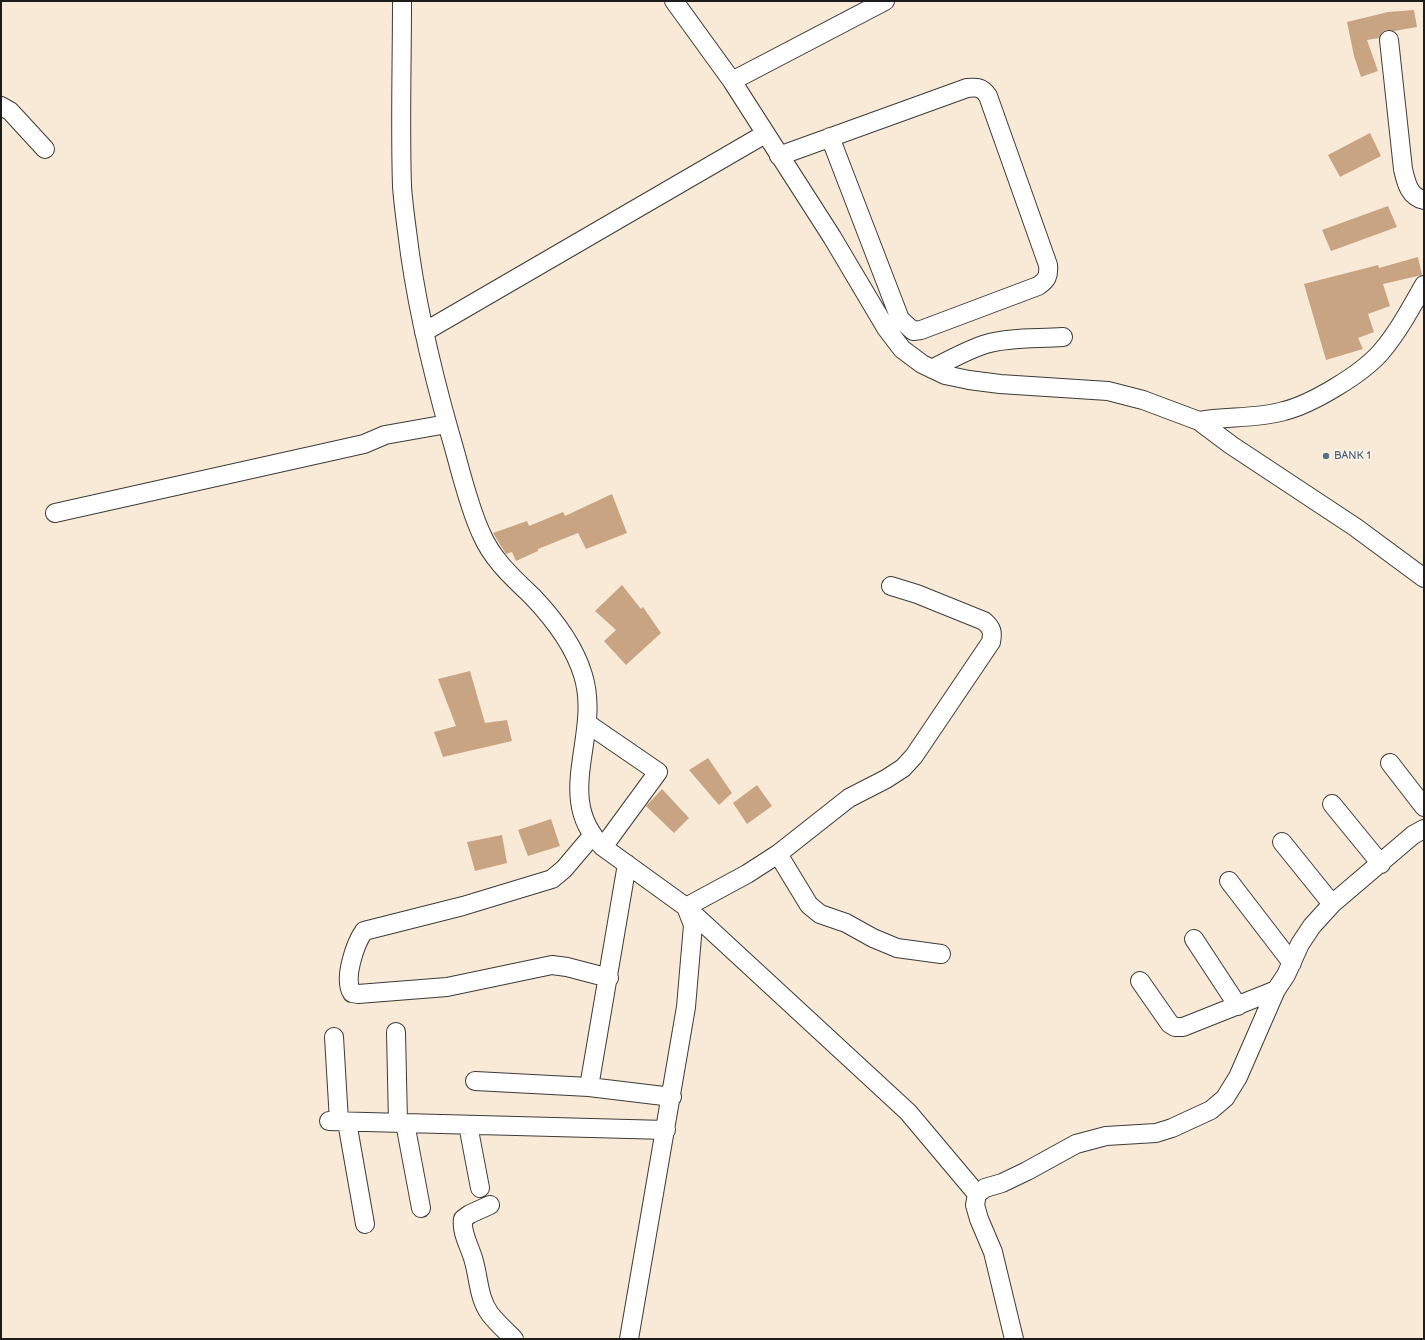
<!DOCTYPE html>
<html>
<head>
<meta charset="utf-8">
<style>
  body { margin:0 }
  #map { position:relative; width:1425px; height:1340px; overflow:hidden; background:#f8ead6; font-family:"Balsamiq Sans",sans-serif }
  canvas { display:block }
  .frame { position:absolute; inset:0; border:2px solid #1c1c1c; pointer-events:none }
</style>
</head>
<body>
<div id="map">
<canvas width="1425" height="1340"></canvas>
<div class="frame"></div>
</div>
<script>
const g = document.querySelector('canvas').getContext('2d');
g.lineJoin = 'round';
function fill(path, color) {
  g.fillStyle = color;
  g.fill(path, 'evenodd');
}
function trace(path, color, width, dash) {
  g.strokeStyle = color;
  g.lineWidth = width;
  g.lineCap = dash ? 'butt' : 'round';
  g.setLineDash(dash || []);
  g.stroke(path);
}
function label(font, color, halo, rows, align = 'center') {
  g.font = font + ' "Balsamiq Sans",sans-serif';
  g.lineWidth = 3;
  g.setLineDash([]);
  g.textBaseline = 'middle';
  g.strokeStyle = halo;
  g.fillStyle = color;
  for (const [text, x, y, turn = 0] of rows) {
    g.save();
    g.translate(x, y);
    g.rotate((+turn || 0) * Math.PI / 180);
    g.textAlign = isNaN(turn) ? turn : align;
    if (halo) g.strokeText(text, 0, 0);
    g.fillText(text, 0, 0);
    g.restore();
  }
}
fill(new Path2D(`
  M1414 10 1417 27 1394 31 1387 30 1383 32 1379 38 1367 40 1378 71 1361 77 1354 56 1347 22 1388 12Z
  M1370 133 1381 156 1340 177 1328 155Z
  M1388 206 1397 227 1331 251 1322 230Z
  M1418 257 1422 275 1383 284 1390 306 1368 314 1374 332 1358 338 1363 349 1326 360 1304 284 1378 265 1379 268Z
  M612 494 627 533 586 549 578 533 538 549V551L516 561 512 552 506 554 493 533 527 521 529 526 563 512 565 516Z
  M622 585 641 609 643 607 661 633 626 665 604 641 616 630 595 611Z
  M470 671 485 723 507 720 512 741 443 757 434 732 456 726 438 679Z
  M708 758 732 793 719 805 689 770Z
  M757 785 772 806 747 824 733 803Z
  M662 789 689 818 674 833 646 806Z
  M551 819 560 846 528 856 518 830Z
  M502 835 507 863 475 871 467 842Z`), '#c8a482');
const minor = new Path2D(`
  M402 1C402 63 400 125 402 186 403 201 405 216 407 231 415 300 431 367 450 434 460 467 467 502 481 533 492 559 512 577 532 596 553 618 574 645 583 675 602 736 552 797 603 847L686 907 693 925 686 1007 629 1339
  M674 1 732 81 832 237 886 328 902 349 922 364 945 375 969 380 1000 384 1108 391 1143 400 1199 421 1231 445 1355 527 1424 578
  M1389 40 1403 169C1406 182 1409 197 1424 200
  M732 81 885 1
  M1 106 10 111 45 149
  M779 156 967 88C977 87 982 87 988 96L1048 265C1049 276 1047 280 1038 286L921 330 913 331 900 319 830 137
  M424 332 765 134
  M932 369C949 360 967 350 986 344 1010 337 1038 339 1063 337
  M1199 421C1227 416 1256 419 1284 411 1312 404 1362 374 1381 352 1398 332 1411 308 1424 285
  M55 513 364 444 385 435 447 424
  M891 586 917 594 984 621C992 628 993 632 991 642L914 756 903 768 886 779 849 798 778 854 747 874 686 907 908 1112 977 1194
  M588 724 658 772 603 847
  M1390 763 1424 807
  M1332 804 1381 864
  M592 836 564 869 552 879 463 906 364 931C355 944 343 979 352 993L358 994 447 987 552 965 567 967 609 978
  M1282 842 1332 904
  M778 854 809 905 820 914 846 923 873 938 897 948 941 954
  M1229 881 1292 963
  M1194 939 1238 1006
  M1140 981 1170 1024 1175 1027H1183L1276 990 1286 975 1300 944 1312 926 1332 904 1413 835 1424 829
  M396 1032 398 1123
  M334 1037 339 1121
  M475 1081 589 1087 672 1097
  M589 1087 627 864
  M329 1121 666 1130
  M347 1122 365 1224
  M405 1123 421 1208
  M468 1125 480 1188
  M490 1205 470 1214 463 1219C461 1232 469 1245 473 1258 479 1277 478 1298 490 1314 497 1323 506 1331 514 1339
  M1014 1339 993 1252 979 1219 975 1205 977 1194 985 1188 1002 1183 1027 1171 1076 1144 1106 1136 1156 1133 1172 1128 1211 1110 1225 1098 1238 1077 1276 990`);
trace(minor, '#3d3b38', 20);
trace(minor, '#fff', 18);
for (const [x, y, r, color] of [
  [1326,456,4,"#5c6f8a"]
]) {
  const dot = new Path2D();
  dot.arc(x, y, r, 0, 2 * Math.PI);
  g.fillStyle = color;
  g.fill(dot);
  trace(dot, '#fbf7ec', 1.5);
}
label('11px', '#4e5e75', '#fbf7ec', [
  ["BANK 1",1334,456]
], 'left');
</script>
</body>
</html>
